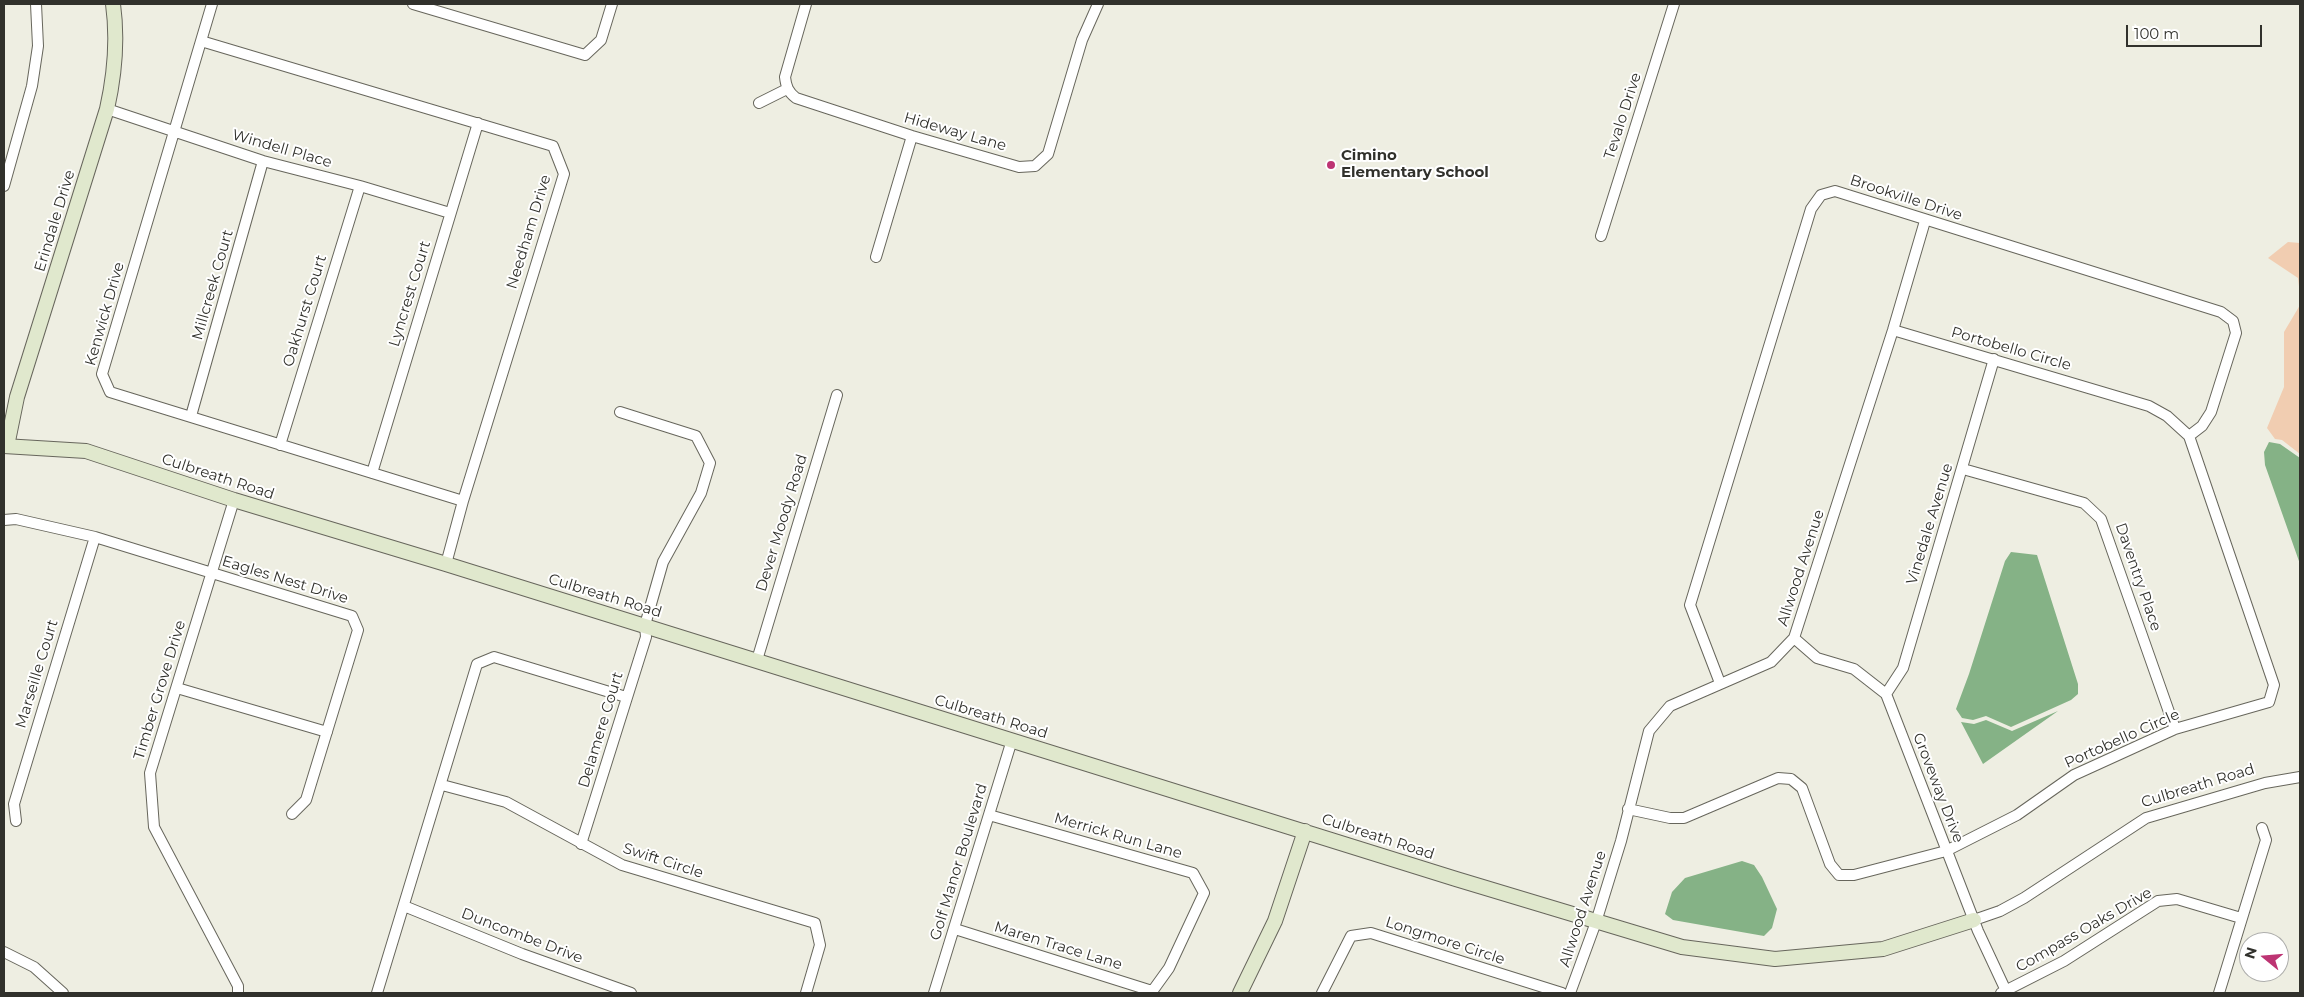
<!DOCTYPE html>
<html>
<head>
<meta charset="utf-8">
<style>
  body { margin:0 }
  #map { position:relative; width:2304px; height:997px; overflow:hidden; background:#eeeee2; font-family:Montserrat,sans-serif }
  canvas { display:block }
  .frame { position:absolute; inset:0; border:5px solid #31312c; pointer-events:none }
  .north { position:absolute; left:2239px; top:932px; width:50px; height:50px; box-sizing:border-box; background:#fff; border:1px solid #adadab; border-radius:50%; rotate:287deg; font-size:14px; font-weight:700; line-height:20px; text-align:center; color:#31312c }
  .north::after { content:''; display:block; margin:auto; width:18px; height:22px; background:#bd3473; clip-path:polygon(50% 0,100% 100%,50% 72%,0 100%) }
  .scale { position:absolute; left:2126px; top:25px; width:136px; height:22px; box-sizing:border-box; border:2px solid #31312c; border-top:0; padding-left:6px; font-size:15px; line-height:18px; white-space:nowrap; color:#31312c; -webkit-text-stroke:4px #fff; paint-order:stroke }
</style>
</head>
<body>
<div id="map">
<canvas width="2304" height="997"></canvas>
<div class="frame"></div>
<div class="north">N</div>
<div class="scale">100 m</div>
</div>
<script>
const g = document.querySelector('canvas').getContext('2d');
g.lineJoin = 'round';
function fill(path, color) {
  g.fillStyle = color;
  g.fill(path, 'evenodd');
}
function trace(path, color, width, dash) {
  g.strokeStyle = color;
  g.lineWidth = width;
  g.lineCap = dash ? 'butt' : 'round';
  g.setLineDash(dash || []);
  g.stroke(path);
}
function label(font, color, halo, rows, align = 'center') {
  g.font = font + ' Montserrat,sans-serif';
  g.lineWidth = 4;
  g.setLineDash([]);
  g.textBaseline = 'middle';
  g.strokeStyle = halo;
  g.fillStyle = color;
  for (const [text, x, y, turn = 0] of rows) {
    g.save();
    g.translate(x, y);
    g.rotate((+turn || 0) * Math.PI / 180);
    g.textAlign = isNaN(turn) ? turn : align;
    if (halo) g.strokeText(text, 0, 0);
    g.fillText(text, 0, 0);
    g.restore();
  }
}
fill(new Path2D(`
  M2288 242 2300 243V295L2298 278 2268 258Z
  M2300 305V454L2282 440 2275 439 2267 428 2284 387V332Z`), '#f1cdb1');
fill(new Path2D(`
  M2269 442 2280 444 2300 458V564L2265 465 2264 452Z
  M2011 552 2037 555 2078 684V694L2071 700 2011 727 1986 716 1973 720 1962 718 1956 709 1969 674 2005 561Z
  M2058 711 1983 764 1961 722 1974 724 1986 720 2012 731Z
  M1742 861 1754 865 1762 877 1777 909 1772 928 1764 936 1673 920 1665 914 1672 892 1685 878Z`), '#85b286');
const street = new Path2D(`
  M212 4 102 374 110 392 463 501
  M413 4 585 55 601 40 612 4
  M806 4 785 77C786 86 788 92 796 98L912 136 1019 167 1035 166 1048 154 1082 40 1098 4
  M201 41 553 146 564 174 463 501 446 564
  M759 103 787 89
  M107 109 263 161 360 186 450 213
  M4 186 32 86 38 46 36 4
  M1601 236 1674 4
  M876 257 912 136
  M191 416 263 161
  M280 445 360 186
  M1963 469 2084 503 2101 519 2175 729
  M372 473 478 123
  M234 500 150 773 154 827 238 986V993
  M4 520 16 519 95 537 352 616 358 630 306 800 292 814
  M1794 638 1817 658 1854 669 1886 694 1978 931 2007 993
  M757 660 837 395
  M1720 683 1690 605 1811 209 1821 195 1835 191 2221 312 2233 321 2236 333 2211 412 2202 426 2189 436
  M177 688 327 732
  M1886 694 1903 668 1994 359
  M442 785 506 802 622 865 815 923 820 945 806 993
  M1628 809 1670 818H1684L1778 778 1791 779 1802 788 1830 864 1839 875H1854L1946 851 2017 815 2074 775 2175 729 2269 702 2274 685 2189 436 2167 416 2149 406 1893 330
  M989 815 1193 873 1204 893 1169 968 1151 993
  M16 821 14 804 95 537
  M581 844 646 637 645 625 663 562 701 493 710 463 696 436 620 412
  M404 906 522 954 631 993
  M1974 920 2000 911 2024 898 2146 818 2265 783 2300 777
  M955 929 1152 991
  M4 952 34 967 63 993
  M377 993 477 664 494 657 626 697
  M934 993 1012 740
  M1322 993 1351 936 1371 933 1562 993
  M1570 993 1596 922 1621 841 1649 731 1670 706 1771 662 1794 638 1893 330 1925 221
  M2001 993 2064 961 2158 901 2177 899 2241 918
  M2219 993 2266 840 2262 828`);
const secondary = new Path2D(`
  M4 446 86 451 234 500 446 564 1456 879 1682 947 1775 959 1883 949 1974 920
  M7 446 17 397 107 109C115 73 118 40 113 4
  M1240 993 1275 921 1305 831`);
trace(street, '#67665c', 12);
trace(secondary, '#67665c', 16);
trace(street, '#fff', 10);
trace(secondary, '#e0e8cd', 14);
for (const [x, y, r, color] of [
  [1331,165,5,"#bd3473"]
]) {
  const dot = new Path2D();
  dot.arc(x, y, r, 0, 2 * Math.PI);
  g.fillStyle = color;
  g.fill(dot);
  trace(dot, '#fff', 2);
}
label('15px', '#31312c', '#fff', [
  ["Tevalo Drive",1623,116,-72],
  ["Hideway Lane",955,132,16],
  ["Windell Place",282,149,16],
  ["Brookville Drive",1906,198,18],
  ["Erindale Drive",55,221,-73],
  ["Needham Drive",529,232,-73],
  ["Millcreek Court",213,285,-74],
  ["Lyncrest Court",410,294,-73],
  ["Oakhurst Court",305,311,-73],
  ["Kenwick Drive",105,314,-74],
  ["Portobello Circle",2011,349,16],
  ["Culbreath Road",218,477,18],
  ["Dever Moody Road",782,523,-73],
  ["Vinedale Avenue",1930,524,-73],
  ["Allwood Avenue",1801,568,-72],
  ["Daventry Place",2138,577,71],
  ["Eagles Nest Drive",285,580,17],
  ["Culbreath Road",605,596,17],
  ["Marseille Court",37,674,-73],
  ["Timber Grove Drive",160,690,-73],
  ["Culbreath Road",991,717,17],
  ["Delamere Court",601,730,-73],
  ["Portobello Circle",2122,739,-24],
  ["Culbreath Road",2198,786,-17],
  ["Groveway Drive",1938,788,69],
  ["Merrick Run Lane",1118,836,16],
  ["Culbreath Road",1378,837,18],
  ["Swift Circle",663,861,18],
  ["Golf Manor Boulevard",959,862,-73],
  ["Allwood Avenue",1583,909,-72],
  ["Compass Oaks Drive",2084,930,-30],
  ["Duncombe Drive",522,936,21],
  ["Longmore Circle",1445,941,18],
  ["Maren Trace Lane",1058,946,17]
]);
label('bold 15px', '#31312c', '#fff', [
  ["Cimino",1341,156],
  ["Elementary School",1341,173]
], 'left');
</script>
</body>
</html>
